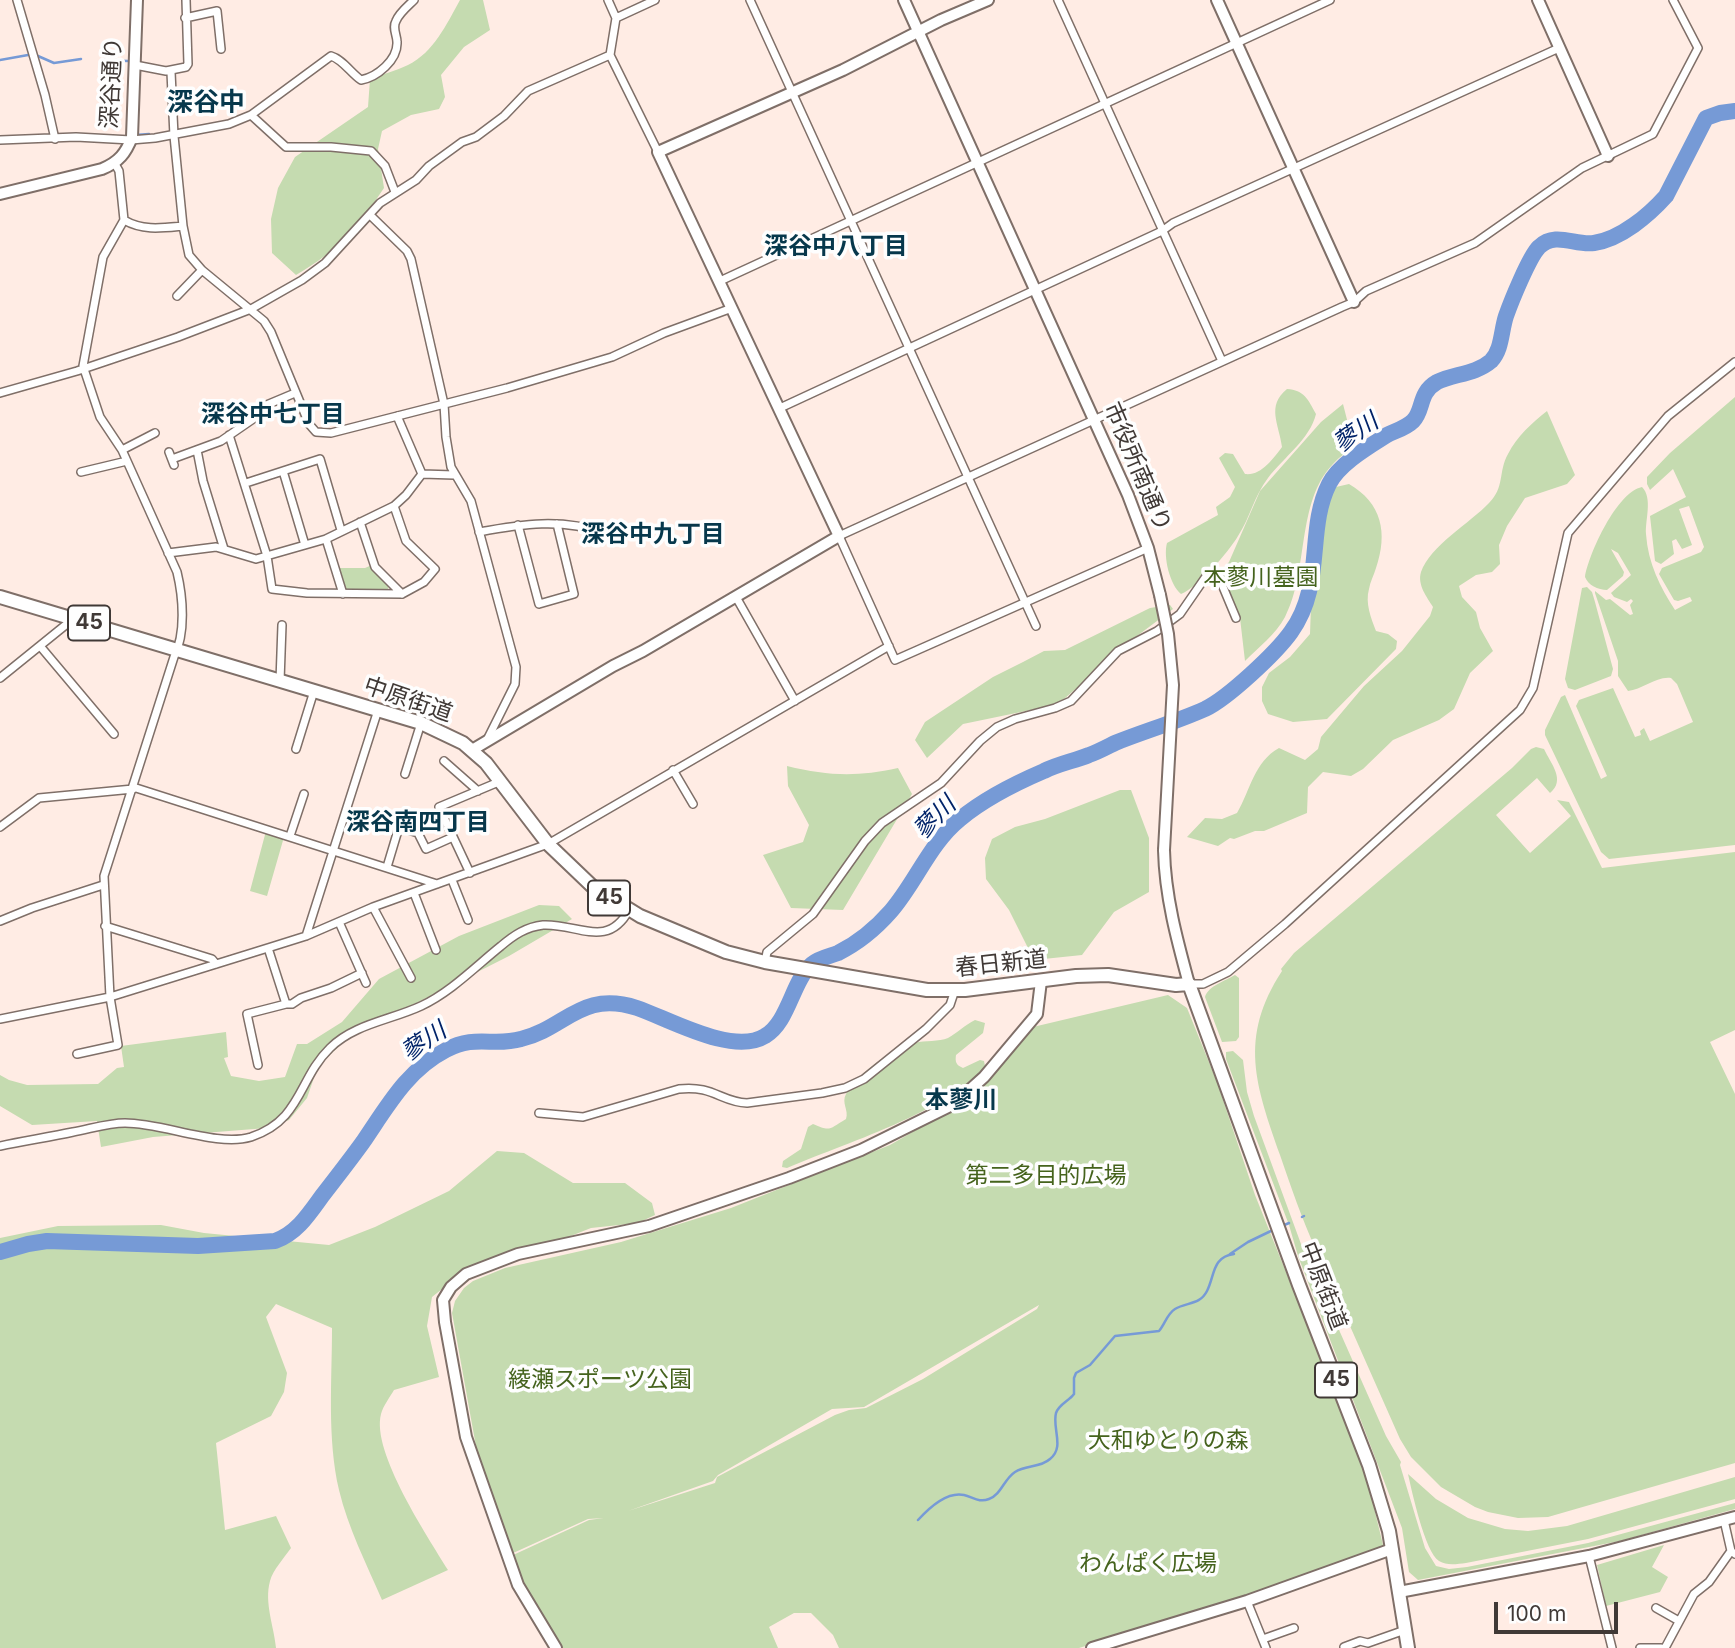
<!DOCTYPE html>
<html>
<head>
<meta charset="utf-8">
<style>
  body { margin:0 }
  #map { position:relative; width:1735px; height:1648px; overflow:hidden; background:#ffece4; font-family:Inter,sans-serif }
  canvas { display:block }
  .scale { position:absolute; left:1494px; top:1602px; width:124px; height:32px; box-sizing:border-box; border:4px solid #403936; border-top:0; padding-left:9px; font-size:21px; line-height:24px; white-space:nowrap; color:#403936; -webkit-text-stroke:5px #fefefe; paint-order:stroke }
</style>
</head>
<body>
<div id="map">
<canvas width="1735" height="1648"></canvas>
<div class="scale">100 m</div>
</div>
<script>
const g = document.querySelector('canvas').getContext('2d');
g.lineJoin = 'round';
function fill(path, color) {
  g.fillStyle = color;
  g.fill(path, 'evenodd');
}
function trace(path, color, width, dash) {
  g.strokeStyle = color;
  g.lineWidth = width;
  g.lineCap = dash ? 'butt' : 'round';
  g.setLineDash(dash || []);
  g.stroke(path);
}
function label(font, color, halo, rows, align = 'center') {
  g.font = font + ' Inter,"Noto Sans JP",sans-serif';
  g.lineWidth = 7;
  g.setLineDash([]);
  g.textBaseline = 'middle';
  g.strokeStyle = halo;
  g.fillStyle = color;
  for (const [text, x, y, turn = 0] of rows) {
    g.save();
    g.translate(x, y);
    g.rotate((+turn || 0) * Math.PI / 180);
    g.textAlign = isNaN(turn) ? turn : align;
    if (halo) g.strokeText(text, 0, 0);
    g.fillText(text, 0, 0);
    g.restore();
  }
}
fill(new Path2D(`
  M460 0H483L490 30 464 47 441 75 445 97 439 109 411 115 382 131 378 149 384 188C356 230 340 249 296 275L272 253 271 219 278 188 295 157 368 107 370 79C382 74 396 71 408 65 434 52 446 25 460 0Z
  M1287 389C1304 390 1308 399 1316 414 1310 439 1284 457 1268 478 1254 496 1250 518 1238 536 1228 553 1198 587 1181 594 1170 585 1163 557 1167 543L1218 515 1216 507 1230 497 1235 487 1219 458 1225 453 1233 454 1245 474C1261 476 1273 459 1282 447 1279 424 1266 406 1287 389Z
  M1735 397V845L1609 859 1601 852 1545 735V730L1561 697 1565 695 1601 779 1607 776 1576 706 1579 700 1613 688 1635 737 1641 735 1640 731 1644 728 1650 741 1693 722 1677 684 1671 678C1656 676 1642 690 1628 691L1618 676V661L1595 593V591L1606 600 1610 599 1630 615 1633 614 1630 605 1633 601 1631 599 1627 602 1614 597 1611 593 1631 575 1618 553 1611 549 1624 572 1623 576 1607 590C1598 590 1588 585 1585 577 1589 553 1617 492 1642 487 1653 498 1645 520 1646 534 1648 563 1660 587 1675 610L1692 601 1690 597 1678 601 1674 600 1659 574 1662 568 1701 552 1704 547 1689 506 1679 509 1692 545 1682 549 1676 539 1672 541 1674 554 1661 564 1655 561 1650 516 1686 497 1673 469 1650 490 1647 484V477L1670 453Z
  M1343 404 1354 447C1347 452 1339 457 1333 464 1296 502 1309 571 1285 617 1276 634 1258 648 1245 661L1240 618 1234 614 1218 574 1229 562 1260 491 1321 422Z
  M1547 411 1575 475 1567 484 1525 498 1507 526 1499 545 1500 564 1492 572 1476 575 1459 586 1462 597 1476 612 1480 628 1493 651 1470 673 1454 709 1439 720 1393 740 1363 769 1351 776 1323 772 1308 787 1307 813 1264 831H1255L1234 839 1230 838 1218 846 1187 837 1205 818 1222 819 1237 813C1251 789 1254 762 1279 748L1305 760 1318 749 1321 737 1364 686 1402 651 1430 616 1433 607C1427 597 1417 585 1421 572 1430 546 1470 523 1489 503 1505 487 1498 472 1508 454 1517 436 1532 423 1547 411Z
  M1349 484C1382 503 1388 533 1376 568 1374 575 1370 582 1369 589 1365 603 1371 618 1376 631L1388 634 1397 641 1396 649 1327 719 1293 722 1268 714 1262 701V687L1269 673 1290 657 1310 634 1312 577 1320 522 1327 498 1336 487Z
  M372 565 389 586 387 591 348 590 343 586 339 568H365Z
  M1587 587 1592 592 1595 602 1613 669 1611 676 1575 690 1568 688 1565 679 1582 588Z
  M1170 605 1173 609 1133 639 1064 699 1050 706 963 724 927 758 915 740 925 722 993 677 1023 662 1044 651 1065 650 1150 608Z
  M1536 747 1544 749C1551 764 1566 780 1550 793L1537 778 1496 815 1530 853 1571 816 1557 800 1569 802 1602 868 1735 852V1030L1710 1042 1735 1094V1463L1548 1517 1518 1518 1488 1512 1475 1507 1441 1487 1411 1457 1400 1439 1342 1308C1339 1301 1339 1294 1337 1287 1333 1275 1321 1263 1316 1250 1302 1219 1291 1187 1280 1155 1256 1086 1238 1038 1282 971L1281 969 1294 953 1512 768 1531 749Z
  M787 766C828 776 857 777 898 768L912 794 843 910 791 908 763 855 803 842 809 825 788 786Z
  M1120 790H1131L1149 838V892L1114 912 1082 955 1034 960 1009 910 986 879 985 858 992 839 1015 827 1045 819Z
  M266 831 284 837 267 896 250 891Z
  M539 905 559 906 572 919 509 956 349 1037 318 1066 307 1098 289 1120 267 1128 153 1137 101 1147 97 1121 32 1125 0 1106V1075L9 1080 27 1085 98 1084 117 1068 124 1067 121 1046 226 1032 228 1057 224 1058 231 1076 259 1081 285 1077 297 1044H307L342 1022 379 979 459 936Z
  M1235 975 1239 978V1037L1236 1041 1222 1042 1205 997C1208 986 1225 981 1235 975Z
  M1168 995 1187 1008 1217 1082 1255 1195 1348 1426 1369 1487 1384 1549 1240 1598 1079 1648H839L833 1635 811 1613H794L769 1627 778 1648H561L534 1607 511 1556 589 1520 604 1518 588 1519 511 1554 477 1452 452 1313 455 1301 464 1288 473 1281 505 1268 621 1242 731 1208 890 1145 956 1107 972 1095 1033 1027ZM1039 1305 1037 1309 923 1379 866 1408 849 1410 835 1415 717 1477 715 1483 628 1511 713 1481 718 1475 832 1409 864 1407Z
  M975 1020 985 1023 983 1033 956 1055C955 1062 956 1065 963 1068L980 1060 984 1061 985 1066C955 1109 838 1146 787 1168L782 1167 783 1161 801 1149 808 1127 813 1124C831 1132 829 1129 846 1119 849 1110 841 1103 846 1094 858 1073 893 1048 915 1043 925 1040 939 1042 948 1038 957 1033 965 1025 975 1020Z
  M1233 1051 1243 1060 1247 1092 1254 1116 1301 1244 1386 1436 1401 1462 1400 1465 1425 1548 1436 1566 1449 1569 1467 1567 1588 1543 1735 1503V1509L1620 1541 1418 1580 1409 1572 1402 1528 1298 1256 1289 1225 1226 1059V1052Z
  M497 1151 524 1153 573 1183H625L652 1203 655 1215 638 1223 591 1228 447 1285 432 1297 427 1326 439 1377 394 1390C390 1397 383 1406 381 1414 371 1452 428 1537 448 1570L382 1600C367 1565 348 1528 339 1490 327 1438 332 1381 332 1328L276 1304 266 1317 287 1373 284 1392 271 1416 216 1443 225 1530 276 1516 291 1548C284 1558 273 1570 270 1581 264 1603 274 1626 276 1648H0V1238L58 1226 161 1225 204 1233 329 1245 375 1227 449 1191Z
  M1408 1474 1436 1499 1468 1518 1505 1529 1528 1531 1567 1526 1735 1477V1499L1588 1539 1466 1563C1457 1564 1447 1566 1439 1561 1425 1552 1412 1492 1408 1474Z
  M1664 1545 1652 1567 1668 1577 1660 1592 1606 1606 1597 1565Z`), '#c5dbb0');
trace(new Path2D(`
  M38 56 54 63 81 59
  M0 60 28 55
  M103 60 128 61
  M135 135 149 134
  M1302 1217 1304 1216
  M1282 1226 1289 1223
  M1230 1254 1248 1242 1273 1230
  M918 1520C928 1509 946 1491 964 1495 973 1497 979 1503 989 1499 1001 1495 1004 1479 1015 1472 1026 1465 1040 1468 1050 1459 1065 1447 1052 1429 1056 1413 1059 1404 1069 1401 1074 1394V1378L1076 1373 1090 1365 1115 1336 1159 1331C1165 1324 1167 1314 1175 1309 1187 1302 1200 1305 1207 1291 1215 1275 1212 1257 1234 1254`), '#769ad6', 2.5);
trace(new Path2D(`
  M0 1252 28 1244 47 1241 198 1246 275 1241C297 1233 309 1214 322 1196 336 1178 350 1160 363 1142 387 1107 407 1070 446 1050 476 1034 493 1047 521 1039 566 1028 581 990 637 1008 669 1019 733 1056 765 1036 789 1022 792 981 812 964 819 958 830 956 838 953 858 943 877 927 891 911 916 882 930 843 960 819 984 799 1016 783 1044 771 1058 764 1074 761 1089 755 1098 752 1107 747 1115 743 1145 731 1176 722 1205 709 1228 698 1276 653 1291 632 1325 585 1306 530 1329 484 1339 464 1368 447 1387 435 1395 431 1406 428 1413 421 1424 410 1418 393 1437 382 1454 374 1476 374 1491 361 1502 350 1501 331 1506 316 1511 302 1529 257 1539 247 1556 231 1575 246 1594 243 1621 239 1649 215 1666 196L1706 118 1720 113 1735 111`), '#769ad6', 16);
const street = new Path2D(`
  M17 0 45 95 55 139
  M608 0 616 18 610 55 658 152
  M750 0 1036 626
  M1058 0 1222 361
  M185 18 217 11 221 49
  M616 18 655 0
  M135 65 166 71 186 67 188 64 186 0
  M171 72 174 136 183 226 189 255 202 270 264 321 271 332 309 424 316 432 331 433 507 388 612 357 664 333 732 308
  M251 115 286 147H331L371 151 385 166 395 192
  M0 140 76 137 131 140 155 138 229 124 251 115 331 56C342 59 351 73 361 80 377 77 398 60 397 42 397 35 392 28 396 21 399 13 408 6 414 0
  M370 215 407 251 411 259 444 404 446 437 451 467 471 501 516 667 515 684 486 742
  M124 220C143 231 162 228 183 226
  M720 281 1330 0
  M177 296 202 270
  M0 393 77 371 178 337 251 309 302 280 325 263 380 203 416 180 429 166 462 142 476 137 504 116 528 91 610 55
  M780 408 1162 231 1173 223 1559 48
  M397 416 422 474
  M229 435 267 556 272 589 307 593 402 594 424 582 435 569 406 541 394 506
  M122 450 155 433
  M197 450 203 481 224 549
  M169 452 174 465
  M172 459 221 441 253 419 255 413 264 406 295 393
  M283 471 305 545
  M81 472 127 461
  M422 474 454 475
  M246 483 320 459 341 530
  M360 522 375 567 402 594
  M518 525 539 604 574 594 557 524
  M479 532C522 524 562 518 604 533
  M326 539 343 594
  M1148 548 895 660 839 536 1342 307 1354 302 1366 291 1475 243 1582 168 1653 134 1698 48 1673 0
  M168 553 216 547 256 559 326 539 394 506 406 495 422 474
  M736 597 795 701
  M40 646 114 734
  M0 678 73 619
  M280 681 282 625
  M296 749 314 691
  M444 761 478 791
  M673 770 693 804
  M405 774 421 723
  M133 787 437 884
  M0 827 39 798 133 789
  M290 836 304 794
  M387 867 399 827 418 833 426 849 453 837
  M470 873 439 807 501 781
  M452 880 468 920
  M414 893 436 950
  M373 907 411 978
  M0 921 32 908 103 885
  M339 922 366 983
  M105 926 212 959 216 964
  M306 936 378 710
  M765 962 767 952 813 914 865 841 882 823 941 783 980 741 997 727 1015 719 1055 708 1071 701 1118 651 1157 631 1180 614 1209 572 1218 575 1236 618
  M1189 984H1203L1228 972 1285 924 1520 710 1533 688 1568 533 1668 416 1735 362
  M286 1004H292L301 998 331 988 362 973
  M0 1019 110 997 271 947 306 936 373 907 548 844 889 646
  M77 1054 118 1045 110 997 104 876 174 657C186 633 183 597 177 572L122 450 100 417 83 366 103 257 124 220 119 171 115 164
  M258 1065 247 1014 286 1004 268 948
  M539 1113 583 1117 679 1089C713 1085 721 1102 747 1103L822 1093 845 1088 864 1079 926 1029 950 1005 955 990
  M0 1146C24 1141 49 1137 73 1132 90 1129 108 1123 125 1123 163 1123 217 1147 251 1137 302 1120 298 1079 330 1048 354 1024 391 1020 421 1006 451 992 476 966 501 946 514 935 526 927 543 925 577 923 607 950 629 910
  M1724 1520 1731 1551 1735 1554
  M1589 1556 1612 1648
  M1247 1601 1266 1648
  M1656 1608 1679 1621
  M1263 1639 1294 1628
  M1344 1647 1360 1641 1368 1643 1405 1630
  M1640 1648H1661
  M1665 1648 1694 1594 1709 1582 1731 1551`);
const secondary = new Path2D(`
  M904 0 1128 495 1148 548 1160 595
  M1217 0 1354 302
  M1538 0 1608 156
  M0 194 102 169C119 162 126 153 132 137L137 0
  M472 750 613 666 643 651 839 536 658 152 843 70 941 20 988 0
  M1164 850C1165 896 1177 940 1189 984
  M1399 1592 1589 1556 1735 1517
  M556 1648 518 1585 466 1437 445 1322 443 1300 451 1287 466 1274 518 1254 649 1226 789 1178 861 1150 954 1104 984 1077 1032 1020 1037 1014 1041 981
  M1092 1648 1247 1601 1392 1549`);
const primary = new Path2D(`
  M0 597 421 723 463 743 486 763 548 844 593 887 640 916 726 952 765 962 927 990H965L1076 976 1108 975 1176 985 1189 984 1299 1285 1369 1465 1389 1531 1408 1648`);
trace(street, '#7f6f68', 10);
trace(secondary, '#7f6f68', 14);
trace(primary, '#7f6f68', 16);
trace(street, '#fff', 7);
trace(secondary, '#fff', 10);
trace(primary, '#fff', 12);
const secondaryBridge = new Path2D(`
  M1160 595 1168 634 1173 685 1164 850`);
trace(secondaryBridge, '#7f6f68', 14, []);
trace(secondaryBridge, '#fff', 10);
for (const [x, y, w] of [
  [89,623,42],
  [609,898,42],
  [1336,1380,42]
]) {
  const box = new Path2D();
  box.roundRect(x - w / 2, y - 17.5, w, 35, 5);
  g.fillStyle = '#fefefe';
  g.fill(box);
  trace(box, '#403936', 2);
}
label('bold 21px', '#403936', null, [
  ["45",89,623],
  ["45",609,898],
  ["45",1336,1380]
]);
label('23px', '#403936', '#fefefe', [
  ["深谷通り",112,83,-87],
  ["市役所南通り",1137,467,67],
  ["中原街道",408,700,19],
  ["春日新道",1001,964,-6],
  ["中原街道",1323,1286,69]
]);
label('23px', '#45631d', '#fefefe', [
  ["本蓼川墓園",1261,578],
  ["第二多目的広場",1046,1176],
  ["綾瀬スポーツ公園",600,1380],
  ["大和ゆとりの森",1168,1441],
  ["わんぱく広場",1148,1564]
]);
label('bold 24px', '#07384c', '#fefefe', [
  ["深谷中八丁目",836,247],
  ["深谷中七丁目",273,415],
  ["深谷中九丁目",653,535],
  ["深谷南四丁目",418,823],
  ["本蓼川",961,1101]
]);
label('italic 24px', '#002369', '#fefefe', [
  ["蓼川",1356,433,-35],
  ["蓼川",935,818,-45],
  ["蓼川",424,1042,-34]
]);
label('bold 26px', '#07384c', '#fefefe', [
  ["深谷中",206,103]
]);
</script>
</body>
</html>
